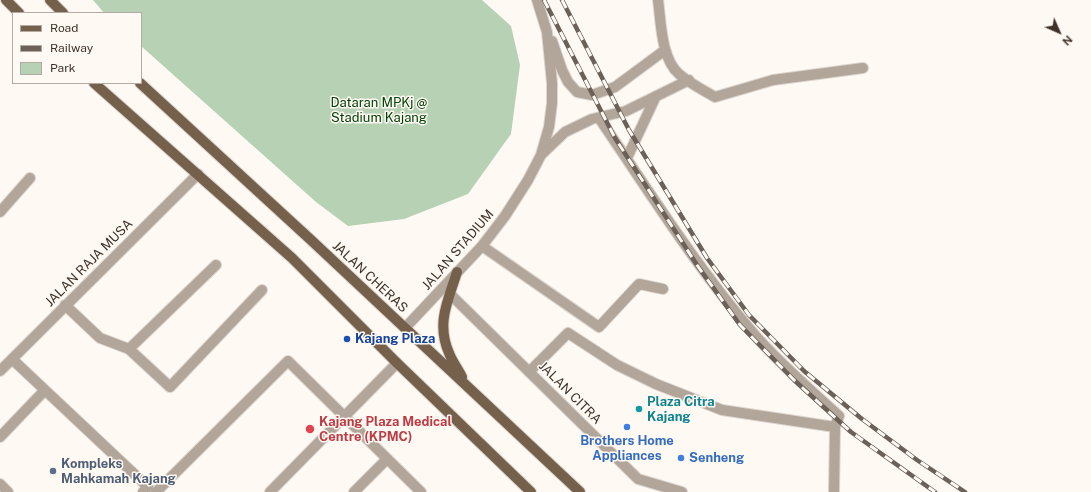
<!DOCTYPE html>
<html>
<head>
<meta charset="utf-8">
<style>
  body { margin:0 }
  #map { position:relative; width:1091px; height:492px; overflow:hidden; background:#fff9f4; font-family:"Public Sans",sans-serif }
  canvas { display:block }
  .legend { position:absolute; left:12px; top:12px; width:130px; height:72px; box-sizing:border-box; background:#fff9f4; border:1px solid #b2aaa3; margin:0; padding:5px 7px; list-style:none; font-size:12px; color:#3f3329 }
  .legend li { display:flex; align-items:center; gap:8px; height:20px }
  .legend b { width:20px; border:1px solid #b2aaa3 }
  .north { position:absolute; left:1039px; top:12px; width:40px; height:40px; -webkit-text-stroke:3px #fff9f4; paint-order:stroke; rotate:135deg; font-size:11px; font-weight:700; line-height:16px; text-align:center; color:#3f3329 }
  .north::after { content:''; display:block; margin:auto; width:14px; height:18px; background:#3f3329; clip-path:polygon(50% 0,100% 100%,50% 72%,0 100%) }
</style>
</head>
<body>
<div id="map">
<canvas width="1091" height="492"></canvas>
<ul class="legend">
<li><b style="height:5px;background:#75604c"></b>Road</li>
<li><b style="height:5px;background:#6b6158"></b>Railway</li>
<li><b style="height:11px;background:#b6d1b4"></b>Park</li>
</ul>
<div class="north">N</div>
</div>
<script>
const g = document.querySelector('canvas').getContext('2d');
g.lineJoin = 'round';
function fill(path, color) {
  g.fillStyle = color;
  g.fill(path, 'evenodd');
}
function trace(path, color, width, dash) {
  g.strokeStyle = color;
  g.lineWidth = width;
  g.lineCap = dash ? 'butt' : 'round';
  g.setLineDash(dash || []);
  g.stroke(path);
}
function label(font, color, halo, rows, align = 'center') {
  g.font = font + ' "Public Sans",sans-serif';
  g.lineWidth = 3;
  g.setLineDash([]);
  g.textBaseline = 'middle';
  g.strokeStyle = halo;
  g.fillStyle = color;
  for (const [text, x, y, turn = 0] of rows) {
    g.save();
    g.translate(x, y);
    g.rotate((+turn || 0) * Math.PI / 180);
    g.textAlign = isNaN(turn) ? turn : align;
    if (halo) g.strokeText(text, 0, 0);
    g.fillText(text, 0, 0);
    g.restore();
  }
}
fill(new Path2D(`
  M93 0H482L511 26 520 65 511 134 468 194 404 219 348 226 316 202 141 46V13H104Z`), '#b6d1b4');
const minor = new Path2D(`
  M658 0C661 21 661 59 679 74 689 83 703 90 715 97L773 80 863 68
  M552 41 562 70 568 82 577 92 592 95 615 87 665 50
  M599 118C649 191 696 267 754 334 780 364 810 389 839 416L835 427
  M541 155 565 132 592 119 626 111 689 80
  M627 158 656 96
  M0 212 30 178
  M482 246 599 327 639 284 663 289
  M450 294 638 479 682 492
  M65 305 100 338 129 349 170 387 262 290
  M405 328 482 246 505 216 528 180 541 155 549 127 552 103V83L547 32 537 0
  M129 349 216 265
  M12 359 148 487 143 492
  M0 371 198 174
  M529 372 568 333 617 365 656 384 722 410 835 427 834 492
  M0 437 45 390
  M0 484 8 492
  M156 492 288 361 421 492
  M270 492 397 363
  M354 492 387 459`);
const major = new Path2D(`
  M6 0 19 13
  M50 0 63 13
  M94 83 292 258 397 363 531 492
  M140 83 311 240 580 492
  M457 272C448 301 436 323 449 353 452 361 458 369 462 377`);
trace(minor, '#dcd5cf', 12);
trace(major, '#dcd5cf', 12);
trace(minor, '#b2a59a', 10);
trace(major, '#75604c', 10);
const rail = new Path2D(`
  M544 0 615 138 697 265 740 325 794 380 851 432 935 492
  M562 0 629 130 707 258 749 315 804 371 862 419 917 460 965 492`);
trace(rail, '#6b6158', 4.5);
trace(rail, '#fff9f4', 3, [9]);
for (const [x, y, r, color] of [
  [347,339,4,"#1a4fb4"],
  [639,409,4,"#0f9aa8"],
  [627,427,4,"#3f7fe0"],
  [310,429,5,"#e0444e"],
  [681,458,4,"#3f7fe0"],
  [53,471,4,"#5c6f8a"]
]) {
  const dot = new Path2D();
  dot.arc(x, y, r, 0, 2 * Math.PI);
  g.fillStyle = color;
  g.fill(dot);
  trace(dot, '#fff9f4', 1.5);
}
label('13px', '#014205', '#fff9f4', [
  ["Dataran MPKj @",379,103],
  ["Stadium Kajang",379,118]
]);
label('13px', '#3f3329', '#fff9f4', [
  ["JALAN STADIUM",458,250,-49],
  ["JALAN RAJA MUSA",89,263,-45],
  ["JALAN CHERAS",370,277,43],
  ["JALAN CITRA",570,393,45]
]);
label('bold 13px', '#164399', '#fff9f4', [
  ["Kajang Plaza",355,339]
], 'left');
label('bold 13px', '#0d838f', '#fff9f4', [
  ["Plaza Citra",647,402],
  ["Kajang",647,417]
], 'left');
label('bold 13px', '#be3a42', '#fff9f4', [
  ["Kajang Plaza Medical",319,422],
  ["Centre (KPMC)",319,437]
], 'left');
label('bold 13px', '#366cbe', '#fff9f4', [
  ["Brothers Home",627,441],
  ["Appliances",627,456],
  ["Senheng",689,458,"left"]
]);
label('bold 13px', '#4e5e75', '#fff9f4', [
  ["Kompleks",61,464],
  ["Mahkamah Kajang",61,479]
], 'left');
</script>
</body>
</html>
